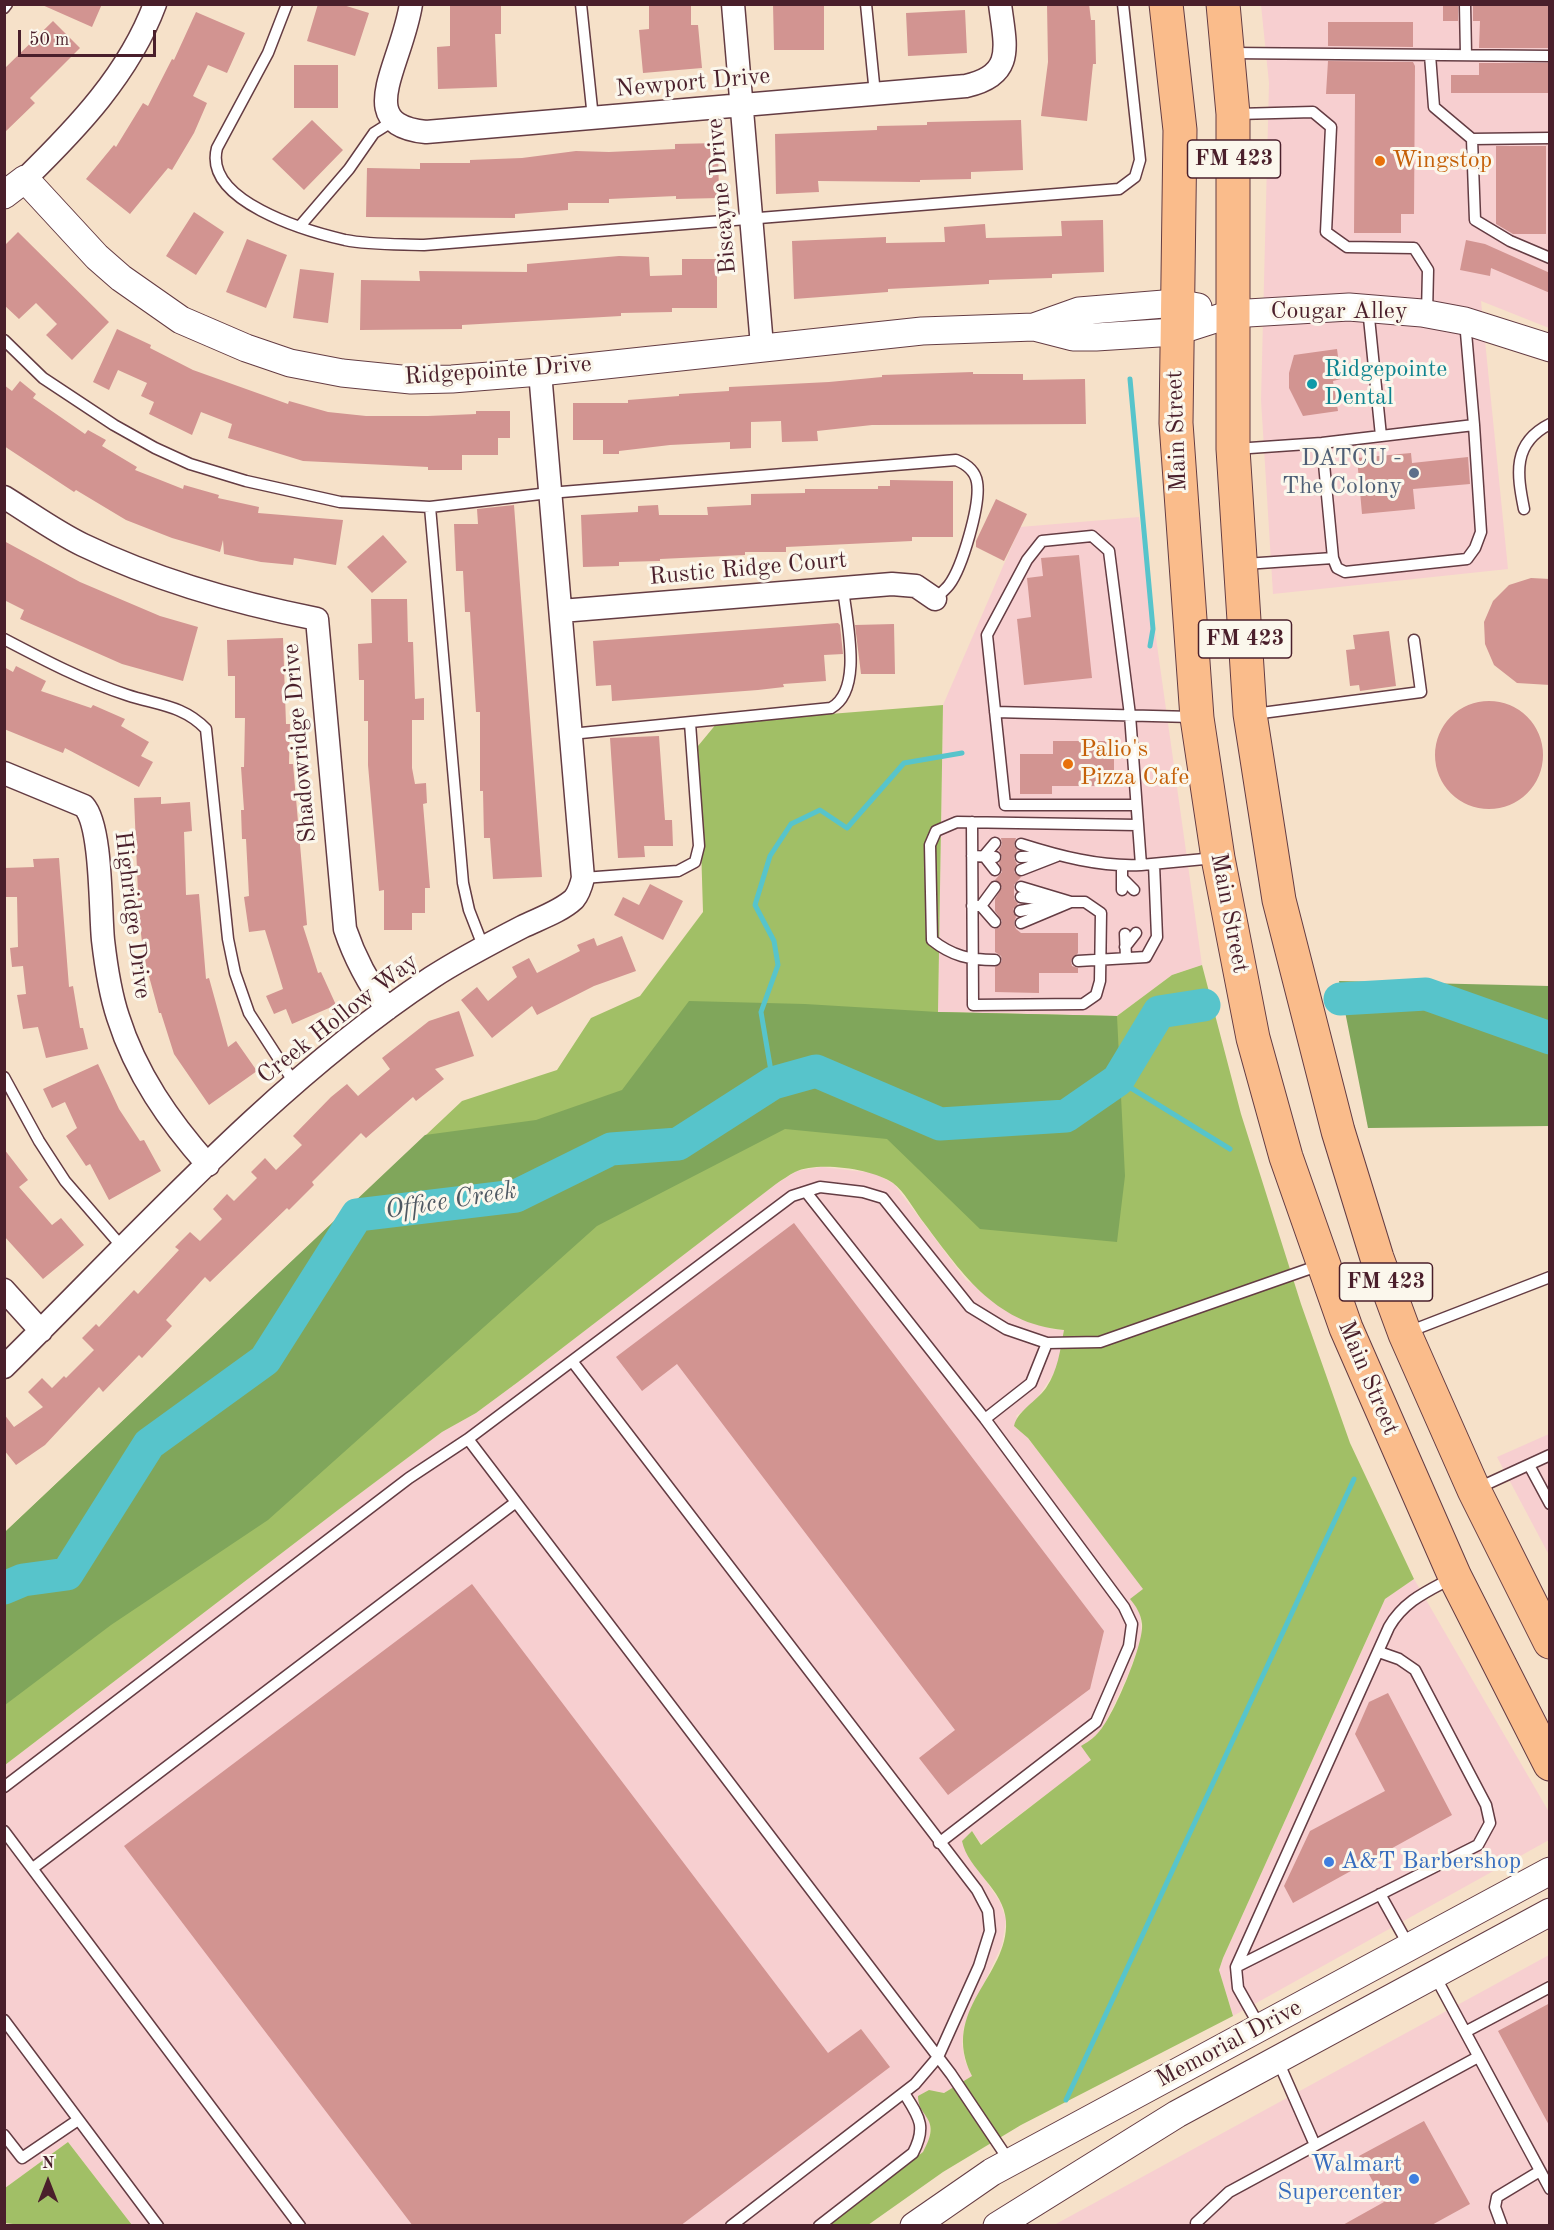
<!DOCTYPE html>
<html>
<head>
<meta charset="utf-8">
<style>
  body { margin:0 }
  #map { position:relative; width:1554px; height:2230px; overflow:hidden; background:#f6e1c9; font-family:"Old Standard TT",serif }
  canvas { display:block }
  .frame { position:absolute; inset:0; border:6px solid #4a1f2b; pointer-events:none }
  .north { position:absolute; left:18px; top:2152px; width:60px; height:60px; -webkit-text-stroke:4px #fbf7ec; paint-order:stroke; rotate:0deg; font-size:16px; font-weight:700; line-height:24px; text-align:center; color:#4a1f2b }
  .north::after { content:''; display:block; margin:auto; width:21px; height:27px; background:#4a1f2b; clip-path:polygon(50% 0,100% 100%,50% 72%,0 100%) }
  .scale { position:absolute; left:18px; top:30px; width:138px; height:27px; box-sizing:border-box; border:3px solid #4a1f2b; border-top:0; padding-left:8px; font-size:18px; line-height:21px; white-space:nowrap; color:#4a1f2b; -webkit-text-stroke:4px #fbf7ec; paint-order:stroke }
</style>
</head>
<body>
<div id="map">
<canvas width="1554" height="2230"></canvas>
<div class="frame"></div>
<div class="north">N</div>
<div class="scale">50 m</div>
</div>
<script>
const g = document.querySelector('canvas').getContext('2d');
g.lineJoin = 'round';
function fill(path, color) {
  g.fillStyle = color;
  g.fill(path, 'evenodd');
}
function trace(path, color, width, dash) {
  g.strokeStyle = color;
  g.lineWidth = width;
  g.lineCap = dash ? 'butt' : 'round';
  g.setLineDash(dash || []);
  g.stroke(path);
}
function label(font, color, halo, rows, align = 'center') {
  g.font = font + ' "Old Standard TT",serif';
  g.lineWidth = 6;
  g.setLineDash([]);
  g.textBaseline = 'middle';
  g.strokeStyle = halo;
  g.fillStyle = color;
  for (const [text, x, y, turn = 0] of rows) {
    g.save();
    g.translate(x, y);
    g.rotate((+turn || 0) * Math.PI / 180);
    g.textAlign = isNaN(turn) ? turn : align;
    if (halo) g.strokeText(text, 0, 0);
    g.fillText(text, 0, 0);
    g.restore();
  }
}
fill(new Path2D(`
  M1261 5H1549V328L1481 301 1508 569 1273 594 1261 400 1269 83Z
  M1139 517 1202 965 1172 975 1117 1016 938 1012 943 705 1020 527Z
  M821 1167 874 1173 894 1184 966 1280 1051 1329 1064 1330 1058 1367 1034 1403 1016 1416 1027 1437 1144 1589 1131 1599 1140 1613 1142 1637 1128 1675 1104 1726 1093 1739 1082 1746 1092 1760 981 1844 972 1831 984 1878 1000 1902 1006 1920 1002 1945 964 2026 962 2044 965 2061 972 2076 944 2093 936 2091 920 2105 930 2123 929 2143 923 2152 827 2226 132 2225 68 2142 5 2188V1765L338 1510 442 1432 476 1413 518 1382 776 1184 797 1171Z
  M1549 1434V1555L1497 1457Z
  M1414 1579 1549 1812V1840L1233 2016 1219 1970 1223 1958 1385 1599Z
  M1549 1955V2225H1054Z`), '#f7cfd0');
fill(new Path2D(`
  M943 705 938 1012 1117 1016 1172 975 1202 965 1241 1114 1301 1304 1350 1443 1414 1579 1385 1599 1223 1958 1219 1970 1233 2016 1021 2125 943 2172 868 2225H827L923 2152C943 2117 918 2119 918 2096L929 2090 944 2093 972 2076C939 2009 1009 1977 1006 1921 1004 1889 968 1870 962 1841L972 1831 981 1845 1091 1760 1081 1746C1090 1741 1096 1736 1102 1728 1115 1711 1144 1644 1142 1624 1141 1614 1136 1606 1130 1599L1143 1589 1028 1438 1014 1426C1018 1410 1036 1402 1046 1388 1058 1370 1060 1351 1064 1330 993 1324 960 1270 921 1219 913 1208 904 1191 893 1183 873 1169 818 1161 795 1172 789 1175 782 1180 776 1184L518 1382 476 1413 442 1432 338 1510 5 1765V1532L462 1101 557 1070 591 1018 640 996 703 912 698 746 717 723Z
  M68 2142 132 2225 29 2226 5 2223V2188Z`), '#a1bf66');
fill(new Path2D(`
  M1339 981 1549 986V1126L1368 1128Z
  M689 1001 805 1004 938 1012 1117 1016 1125 1176 1117 1242 980 1229 887 1139 785 1129 597 1226 268 1520 111 1625 5 1705V1532L425 1135 536 1120 622 1090Z`), '#80a65b');
trace(new Path2D(`
  M1130 379 1153 629 1150 646
  M1118 1080 1230 1149
  M773 1083 761 1012 778 965 774 941 755 905 770 856 791 824 820 810 847 828 904 763 962 753
  M1066 2100 1354 1479`), '#57c4cb', 5);
trace(new Path2D(`
  M1340 999 1426 994 1550 1038
  M4 1588 23 1580 67 1574 149 1444 265 1360 357 1215 516 1196 611 1149 678 1144 773 1083 816 1071 940 1124 1066 1116 1118 1080 1159 1012 1204 1005`), '#57c4cb', 33);
fill(new Path2D(`
  M40 4H102L92 27Z
  M318 4H340L369 13 355 56 307 41Z
  M450 4H501V34H495L497 87 438 89 437 47 450 46Z
  M649 4H691V25H698L702 68 643 73 639 30 649 29Z
  M773 4H824V50H774Z
  M1047 4H1089L1091 20H1095L1096 64H1093L1087 121 1041 116 1048 62Z
  M1443 4H1458V21H1443Z
  M1473 4H1550V48H1479L1480 21H1473Z
  M965 10 967 53 908 56 906 13Z
  M196 12 245 33 227 73 208 65 193 96 207 103 194 133 172 170 168 168 130 214 86 179 114 145 116 147 143 103 148 106 172 59 174 60Z
  M53 21 80 48 30 98 35 103 4 133V69Z
  M1328 22H1413V47L1328 46Z
  M1328 61 1413 62 1415 66 1414 214H1401V233H1354L1355 94H1326Z
  M1479 63H1550V93H1451V75H1479Z
  M294 65H338V108H294Z
  M312 120 343 150 304 190 272 159Z
  M1021 120 1023 170 971 172V179L920 180V182L818 181 819 192 776 194 775 134 877 130V126L927 125V122Z
  M718 143 719 198 676 199V196L609 199V203H568V210L515 214V218L366 217 367 168 420 169V163H470V160L522 158 576 151 609 152 675 149V144Z
  M1496 146H1546V234H1513L1496 224Z
  M194 212 224 232 196 275 166 256Z
  M1103 220 1104 272 1052 274V278L989 280V284L888 289V292L794 299 792 241 886 237V243L945 242 944 227 985 224 986 238 1062 236 1061 221Z
  M18 232 109 322 72 360 46 335 57 324 36 303 19 319 4 305V246Z
  M247 239 287 255 266 308 226 292Z
  M1466 240 1485 244 1550 273V293L1491 268 1490 276 1460 270Z
  M619 256 649 257 650 276 682 275V259H717V308H672V312L621 313V316L462 325V329L360 330 361 280 420 281 419 271 527 272V264Z
  M300 269 334 273 328 323 293 318Z
  M117 329 151 345 150 348 193 370 288 404 289 401 328 412 366 416H428L476 414V411H510V438H498V455H462V470H428V467L303 461 228 438 232 424 201 412 192 435 149 414 154 402 141 396 147 383 118 370 109 390 93 382Z
  M1337 349 1341 379 1333 381 1338 411 1303 416 1289 388V373L1294 355Z
  M973 372V374H1023V380L1085 379 1086 424 872 425 817 431 818 441 782 442 781 421 751 422V448L730 449V442L670 445 619 451V454H603V440H573V403H628V400L679 396V394L729 391V387L829 382 882 377V375Z
  M20 381 36 394 33 398 85 434 88 430 106 440 102 446 137 467 135 470 183 489 184 485 219 495 218 498 259 507 258 513 343 520 336 565 294 558 293 565 261 562 224 554 223 540 220 552 172 538 126 520 76 490 74 492 4 446V385L12 391Z
  M1411 453 1412 463 1468 457 1470 484 1413 489 1415 509 1362 514 1357 458Z
  M890 480 953 481V537H912V541L786 547V552H745V555L660 559V561L619 562V566L583 567 581 515 638 512V506L658 505 659 515H708L707 507 751 505V494L805 493V489H878V486H890Z
  M996 499 1027 514 1004 561 976 547V541Z
  M514 505 542 877 493 879 490 838H484L483 791H480V712H476L470 612H465L463 571H456L454 524H478L477 509Z
  M383 535 407 562 372 593 347 567Z
  M4 541 80 582 160 616 198 627 183 681 122 664 20 619 24 610 4 600Z
  M1079 555 1092 678 1024 685 1017 619 1031 617 1027 578 1043 576 1041 558Z
  M1531 578 1550 579V685L1517 683 1494 665 1485 644 1484 622 1493 601 1509 585Z
  M371 599H407L408 642H413L415 699 424 698V720H412V768L415 784 426 783 427 803 423 804 430 888H425V913H412V930H384V890L379 891 368 765V721H364V680H359L358 644 372 643Z
  M838 623 840 625 843 654 824 655 826 681 783 684 784 687 758 690 612 701 611 685 596 686 593 641Z
  M894 624 895 674H861L855 625Z
  M1389 631 1396 686 1360 691 1359 685 1350 686 1346 650 1355 649 1353 635Z
  M283 638 286 724H290L289 764H293L307 925 303 926 318 973 321 972 336 1005 292 1024 286 1009 274 1014 266 996 283 989 265 930 249 932 244 897 249 896 246 839H242L241 810H244L241 767H244L245 718H235V676H228L227 640Z
  M16 666 46 681 41 691 91 708 93 705 125 719 121 726 149 742 141 756 153 762 139 787 65 748 63 753 4 729V667L13 672Z
  M1435 755a54 54 0 1 1 108 0a54 54 0 1 1-108 0Z
  M659 736 665 820H672L673 846H644L645 857 618 858 610 738Z
  M1053 741H1114V786H1052V794H1020V754H1053Z
  M161 797V804L190 802 192 831 184 832 186 895 199 894 206 979 209 978 228 1047 236 1041 257 1071 209 1105 174 1054 161 1013H159L144 958 139 918 134 798Z
  M1001 838H1016L1014 845 1017 850 1014 858 1017 864 1014 872 1021 877 1014 885V899L1018 904 1013 909 1016 917 1014 923 1016 929 1021 933H1078V953L1071 961 1072 966 1078 968V973H1039V993L995 992V967L1002 961 1001 956 995 952V929L1000 927 1002 921 995 911V899L1002 887 995 880 1002 872 999 863 1002 857 999 850 1002 844Z
  M59 858 69 987 73 986 80 1028H83L88 1049 46 1058 38 1027 23 1029 17 995 26 994 23 966 12 967 10 948 18 947 17 897H5L4 868 34 867 33 859Z
  M650 884 683 901 663 940 614 915 623 897 639 905Z
  M622 936 636 971 594 986 537 1015 532 1006 492 1038 461 1000 477 987 488 1001 517 977 512 967 529 958 537 973 580 951 577 945 594 938 597 946Z
  M459 1011 474 1056 435 1069 444 1079 416 1101 413 1097 366 1138 361 1133 312 1182 314 1185 289 1210 287 1208 210 1282 205 1277 166 1320 172 1326 142 1358 139 1355 103 1392 99 1387 45 1445 16 1465 4 1450V1414L14 1427 43 1407 28 1392 42 1378 52 1388 64 1376 66 1378 94 1350 82 1338 96 1324 99 1327 134 1290 138 1294 179 1250 175 1247 190 1232 200 1241 222 1219 213 1209 227 1194 234 1201 257 1178 251 1172 265 1158 276 1170 302 1145 293 1136 331 1097 347 1084 358 1096 390 1069 382 1058 429 1021Z
  M98 1064 119 1109 140 1141 144 1140 161 1171 109 1200 90 1164 86 1166 66 1136 77 1128 65 1102 52 1108 43 1089Z
  M4 1149 28 1180 19 1187 52 1225 61 1218 84 1245 43 1279 4 1236Z
  M794 1223 1104 1631 1090 1689 948 1795 919 1758 955 1730 677 1364 642 1391 616 1357Z
  M472 1584 828 2053 861 2029 890 2067 680 2226H413L124 1846Z
  M1388 1693 1452 1815 1293 1903 1284 1886 1310 1831 1385 1791 1355 1734 1369 1702Z
  M1550 2003V2127L1498 2031Z
  M1424 2121 1470 2204 1430 2226H1341L1384 2202 1359 2156Z`), '#d29491');
const service = new Path2D(`
  M287 4 268 53 217 148C203 201 306 231 345 240 370 245 398 244 424 245L1119 189 1135 177 1140 160 1123 4
  M581 4 593 118
  M866 4 875 94
  M1465 4 1466 55
  M4 8 7 4
  M1231 53 1550 56
  M1430 55 1434 107 1472 139 1475 220 1510 241 1550 258
  M1237 114 1313 112 1331 127 1326 232 1347 247 1414 248 1428 270 1427 314
  M1472 139 1550 138
  M300 226 349 169 374 133 393 121
  M1368 308 1381 436
  M4 340 43 378 114 425 155 448 190 464 246 481 340 502 430 507 549 493 956 460C966 464 975 470 977 482 981 504 962 568 949 585 945 590 940 594 935 599
  M1235 449 1322 443 1474 425 1465 321
  M430 507 463 883 469 910 483 946
  M1524 509C1517 474 1512 443 1550 424
  M1333 558 1337 568 1345 572 1467 559 1475 548 1481 532 1474 425
  M1245 564 1333 558 1322 443
  M4 639C44 660 84 681 127 695 157 705 183 705 206 729L228 939 235 973 249 1013 295 1084
  M995 712 1192 717
  M1254 714 1421 692 1414 640
  M571 734 831 708C864 690 846 620 843 588
  M1135 805H1005L987 635 1027 560 1042 541 1092 536 1109 551 1130 715 1141 865 1215 858
  M972 822 973 1005 1083 1004 1096 995 1100 981 1101 913 1085 902H1071L1021 923
  M1021 844C1059 856 1100 867 1141 865
  M972 856 995 857
  M984 856 995 870
  M984 856 995 843
  M1021 857 1048 856
  M1122 866V890
  M1021 870 1057 856
  M583 878 678 871 695 862 699 846 690 723
  M1122 878 1134 890
  M1021 887 1071 902
  M1021 897 1044 900
  M972 906H981L995 922
  M981 906 995 887
  M1020 911 1053 905
  M1125 934 1126 958
  M1125 947 1136 933
  M995 960C970 960 952 956 932 940L930 845 936 831 957 822 1137 825
  M1078 961 1146 957 1157 937 1154 864
  M4 1077 39 1141 65 1181 123 1248
  M806 1192 985 1419 1124 1607 1132 1624 1129 1646 1096 1722 939 1843
  M1408 1332 1550 1277
  M572 1361 977 1890 988 1911 990 1931 979 1966 938 2057 915 2084 731 2226
  M985 1419 1031 1383 1047 1343
  M1529 1465 1550 1504
  M1476 1489 1550 1455
  M4 1787 409 1478 468 1439
  M4 1831 300 2226
  M33 1868 516 1502
  M1380 1894 1409 1946
  M1236 1967 1478 1845 1490 1823 1486 1805 1415 1670 1399 1659 1379 1652
  M1435 1976 1550 2189
  M4 2020 158 2226
  M1260 2027 1238 1988 1236 1967 1389 1627C1404 1601 1426 1592 1452 1578
  M1467 2031 1550 1987
  M1278 2061 1315 2145
  M4 2135 22 2158 78 2120
  M1010 2162 951 2074 468 1439 792 1196 820 1187 863 1192 883 1198 970 1307 1006 1329 1047 1343 1100 1342 1320 1265
  M1196 2223 1229 2192 1478 2057
  M819 2226 913 2153C927 2126 919 2117 904 2093
  M1502 2226 1495 2207 1497 2197 1540 2171`);
const minor = new Path2D(`
  M411 4C408 23 402 40 396 58 383 97 374 127 426 132L966 86C1016 75 1005 45 1000 4
  M733 4 762 346
  M25 179C77 128 129 74 155 4
  M4 497C30 513 56 532 83 545 158 581 236 603 317 619L345 929C355 959 368 983 387 1009
  M561 611 892 584 916 586 935 599
  M4 773 84 806C102 826 100 910 103 940 106 966 110 993 118 1017 136 1074 169 1121 208 1165
  M4 1290 41 1331
  M4 1367C137 1236 275 1081 431 978 460 959 491 943 522 927 538 919 560 912 574 899 579 893 581 886 583 878L540 372`);
const tertiary = new Path2D(`
  M4 195 25 179 97 257 121 278 181 320 246 348 290 363 342 373 411 380 452 379 540 372 922 331 1034 327 1073 337H1096L1175 332 1231 314 1349 307 1422 313 1465 321 1550 348
  M1034 327 1079 311 1176 303 1198 307
  M914 2226 992 2172 1550 1871
  M997 2226 1177 2114 1550 1912`);
const primary = new Path2D(`
  M1166 4 1180 130 1176 423 1197 718 1218 858 1253 1038 1286 1157 1346 1328 1455 1577 1550 1764
  M1223 4 1233 114V449L1250 714 1279 900 1338 1131 1377 1258 1405 1334 1474 1490 1550 1642`);
trace(service, '#643c43', 13);
trace(minor, '#643c43', 25);
trace(tertiary, '#643c43', 29);
trace(primary, '#643c43', 35);
trace(service, '#fff', 10);
trace(minor, '#fff', 22);
trace(tertiary, '#fff', 27);
trace(primary, '#fabc8b', 33);
for (const [x, y, r, color] of [
  [1380,161,6,"#e8710a"],
  [1312,384,6,"#0f9aa8"],
  [1414,473,6,"#5c6f8a"],
  [1068,764,6,"#e8710a"],
  [1329,1862,6,"#3f7fe0"],
  [1414,2179,6,"#3f7fe0"]
]) {
  const dot = new Path2D();
  dot.arc(x, y, r, 0, 2 * Math.PI);
  g.fillStyle = color;
  g.fill(dot);
  trace(dot, '#fbf7ec', 2);
}
for (const [x, y, w] of [
  [1234,159,93],
  [1245,639,93],
  [1386,1282,93]
]) {
  const box = new Path2D();
  box.roundRect(x - w / 2, y - 19, w, 38, 4.5);
  g.fillStyle = '#fbf7ec';
  g.fill(box);
  trace(box, '#4a1f2b', 1.5);
}
label('bold 22px', '#4a1f2b', null, [
  ["FM 423",1234,159],
  ["FM 423",1245,639],
  ["FM 423",1386,1282]
]);
label('24px', '#4a1f2b', '#fbf7ec', [
  ["Newport Drive",693,83,-5],
  ["Biscayne Drive",722,196,-95],
  ["Cougar Alley",1339,312],
  ["Ridgepointe Drive",498,371,-4],
  ["Main Street",1177,431,-92],
  ["Rustic Ridge Court",748,569,-5],
  ["Shadowridge Drive",300,743,-95],
  ["Main Street",1229,913,79],
  ["Highridge Drive",132,915,83],
  ["Creek Hollow Way",338,1019,-38],
  ["Main Street",1368,1378,67],
  ["Memorial Drive",1229,2044,-28]
]);
label('24px', '#c56008', '#fbf7ec', [
  ["Wingstop",1392,161],
  ["Palio's",1080,750],
  ["Pizza Cafe",1080,778]
], 'left');
label('24px', '#0d838f', '#fbf7ec', [
  ["Ridgepointe",1324,370],
  ["Dental",1324,398]
], 'left');
label('24px', '#4e5e75', '#fbf7ec', [
  ["DATCU -",1402,459],
  ["The Colony",1402,487]
], 'right');
label('24px', '#366cbe', '#fbf7ec', [
  ["A&T Barbershop",1341,1862],
  ["Walmart",1402,2165,"right"],
  ["Supercenter",1402,2193,"right"]
], 'left');
label('italic 26px', '#4f5963', '#fbf7ec', [
  ["Office Creek",451,1201,-9]
]);
</script>
</body>
</html>
